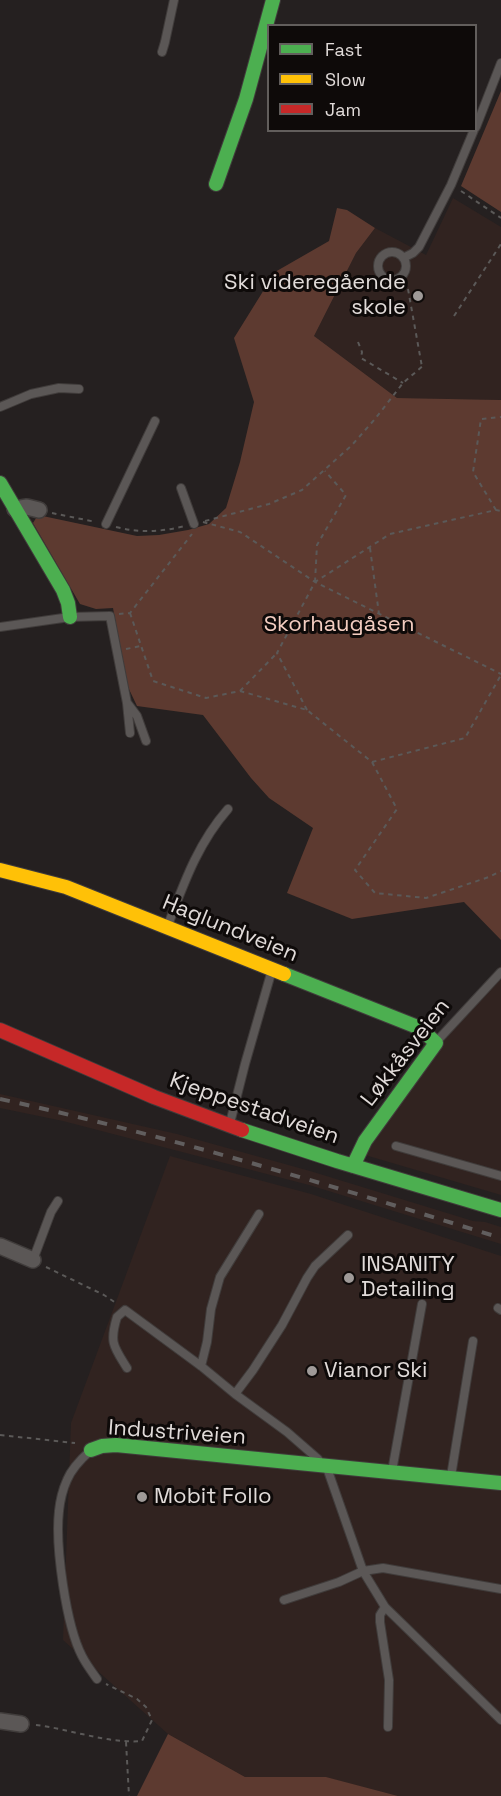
<!DOCTYPE html>
<html>
<head>
<meta charset="utf-8">
<style>
  body { margin:0 }
  #map { position:relative; width:501px; height:1796px; overflow:hidden; background:#252020; font-family:"Space Grotesk",sans-serif }
  canvas { display:block }
  .legend { position:absolute; left:267px; top:24px; width:210px; height:108px; box-sizing:border-box; background:#0e0a09; border:2px solid #625e5c; margin:0; padding:8px 10px; list-style:none; font-size:18px; color:#e1dbd9 }
  .legend li { display:flex; align-items:center; gap:12px; height:30px }
  .legend b { width:30px; border:2px solid #625e5c }
</style>
</head>
<body>
<div id="map">
<canvas width="501" height="1796"></canvas>
<ul class="legend">
<li><b style="height:8px;background:#4caf50"></b>Fast</li>
<li><b style="height:8px;background:#ffc107"></b>Slow</li>
<li><b style="height:8px;background:#c62828"></b>Jam</li>
</ul>
</div>
<script>
const g = document.querySelector('canvas').getContext('2d');
g.lineJoin = 'round';
function fill(path, color) {
  g.fillStyle = color;
  g.fill(path, 'evenodd');
}
function trace(path, color, width, dash) {
  g.strokeStyle = color;
  g.lineWidth = width;
  g.lineCap = dash ? 'butt' : 'round';
  g.setLineDash(dash || []);
  g.stroke(path);
}
function label(font, color, halo, rows, align = 'center') {
  g.font = font + ' "Space Grotesk",sans-serif';
  g.lineWidth = 6;
  g.setLineDash([]);
  g.textBaseline = 'middle';
  g.strokeStyle = halo;
  g.fillStyle = color;
  for (const [text, x, y, turn = 0] of rows) {
    g.save();
    g.translate(x, y);
    g.rotate((+turn || 0) * Math.PI / 180);
    g.textAlign = isNaN(turn) ? turn : align;
    if (halo) g.strokeText(text, 0, 0);
    g.fillText(text, 0, 0);
    g.restore();
  }
}
fill(new Path2D(`
  M453 198 501 227V400L397 398 314 336 356 253 375 228 426 255Z
  M501 965V1195L365 1155 443 1042Z
  M0 1094 177 1134 310 1171 473 1221 485 1222 501 1227V1244L309 1185 63 1121 0 1108Z
  M170 1156 311 1194 501 1256V1796H398L325 1777H245L168 1734 63 1640 71 1423Z`), '#312320');
fill(new Path2D(`
  M501 91V212L461 186Z
  M337 208 347 210 375 228 356 253 314 336 397 398 501 400V940L464 902 352 919 287 893 313 828 269 798 251 778 203 715 137 706 127 685 113 608 96 609 80 604 33 523 38 515 137 536 159 535 188 530 209 524 226 508 240 462 254 402 234 338 275 272 329 241Z
  M168 1734 245 1777H326L398 1796H137Z`), '#5d3a30');
const lane = new Path2D(`
  M162 52 165 42 174 0
  M476 127 501 63
  M378 266a14 14 0 1 1 28 0a14 14 0 1 1-28 0Z
  M403 258 413 253 419 247 451 185 474 130
  M0 407 31 394 59 388 79 389
  M181 488 194 524
  M106 524 155 421
  M0 627 70 617 110 616 127 703 130 733
  M128 704 137 716 146 741
  M168 925C184 883 198 843 228 809
  M437 1041 501 972
  M230 1123 245 1064 272 970
  M396 1146 501 1176
  M33 1260 51 1212 58 1201
  M498 1308 501 1310
  M201 1366 207 1342 211 1309 220 1277 259 1214
  M127 1368C114 1347 109 1343 117 1317L125 1310 201 1366 235 1394 287 1432 318 1459
  M235 1394 253 1370 282 1325 307 1278 315 1266 348 1235
  M90 1451C81 1459 72 1468 67 1480 63 1489 60 1501 59 1511 55 1546 66 1625 82 1656 86 1664 92 1672 97 1679
  M327 1468 363 1571 385 1607 501 1720
  M392 1471 422 1304
  M451 1476 473 1341
  M284 1600 339 1582 363 1571 383 1568 501 1589
  M385 1607 380 1615V1622L389 1680 388 1727`);
const street = new Path2D(`
  M15 509 27 507 39 510
  M0 1246 33 1260
  M0 1721 21 1724`);
const fast = new Path2D(`
  M216 184 246 99 273 0
  M0 483 63 590 68 603 70 617
  M284 974 420 1028 436 1043 365 1141 353 1166
  M242 1130 337 1161 501 1210
  M91 1450 102 1446 116 1445 501 1483`);
const slow = new Path2D(`
  M0 870 66 887 284 974`);
const jam = new Path2D(`
  M0 1030 154 1097 242 1130`);
trace(lane, '#403c3b', 10);
trace(street, '#403c3b', 18);
trace(fast, '#403c3b', 16);
trace(slow, '#403c3b', 16);
trace(jam, '#403c3b', 16);
trace(new Path2D(`
  M461 191 501 218
  M408 289 422 367
  M454 316 501 244
  M358 342 362 352 361 358 403 383
  M496 510 473 472 481 419 501 417
  M52 513 96 522
  M205 521 269 504 302 490 352 445 375 419 403 383 425 364
  M203 522 240 532 315 582 501 674
  M116 527C140 533 161 532 185 526
  M370 548 379 614
  M315 582 317 545 346 495 325 471
  M130 613 153 681 206 698 240 691 307 710 372 762 397 809 355 870 375 893 426 898 489 877 501 871
  M119 614 130 613 192 534
  M126 649 141 646
  M240 691 277 653
  M307 710 277 653 315 582 390 534 496 510 501 511
  M372 762 465 738 501 675
  M46 1267 104 1295 116 1303
  M0 1435 75 1443
  M36 1725C70 1729 108 1744 142 1741L152 1720 146 1707 137 1699 106 1684
  M126 1742 129 1796`), '#5b5958', 2, [4.5, 4.5]);
trace(lane, '#5b5756', 8);
trace(street, '#5b5756', 15);
trace(fast, '#4caf50', 14);
trace(slow, '#ffc107', 14);
trace(jam, '#c62828', 14);
trace(new Path2D(`
  M0 1099C170 1136 335 1187 501 1238`), '#615e5e', 4, [10, 10]);
for (const [x, y, r, color] of [
  [418,296,6,"#9f9a98"],
  [349,1278,6,"#9f9a98"],
  [312,1371,6,"#9f9a98"],
  [142,1497,6,"#9f9a98"]
]) {
  const dot = new Path2D();
  dot.arc(x, y, r, 0, 2 * Math.PI);
  g.fillStyle = color;
  g.fill(dot);
  trace(dot, '#0e0a09', 2);
}
label('22px', '#e1dbd9', '#0e0a09', [
  ["Ski videregående",406,283,"right"],
  ["skole",406,308,"right"],
  ["INSANITY",361,1265],
  ["Detailing",361,1290],
  ["Vianor Ski",324,1371],
  ["Mobit Follo",154,1497]
], 'left');
label('22px', '#f4cdc1', '#0e0a09', [
  ["Skorhaugåsen",339,625]
]);
label('22px', '#e1dbd9', '#0e0a09', [
  ["Haglundveien",230,929,22],
  ["Løkkåsveien",406,1053,-52],
  ["Kjeppestadveien",254,1109,19],
  ["Industriveien",177,1433,4]
]);
</script>
</body>
</html>
